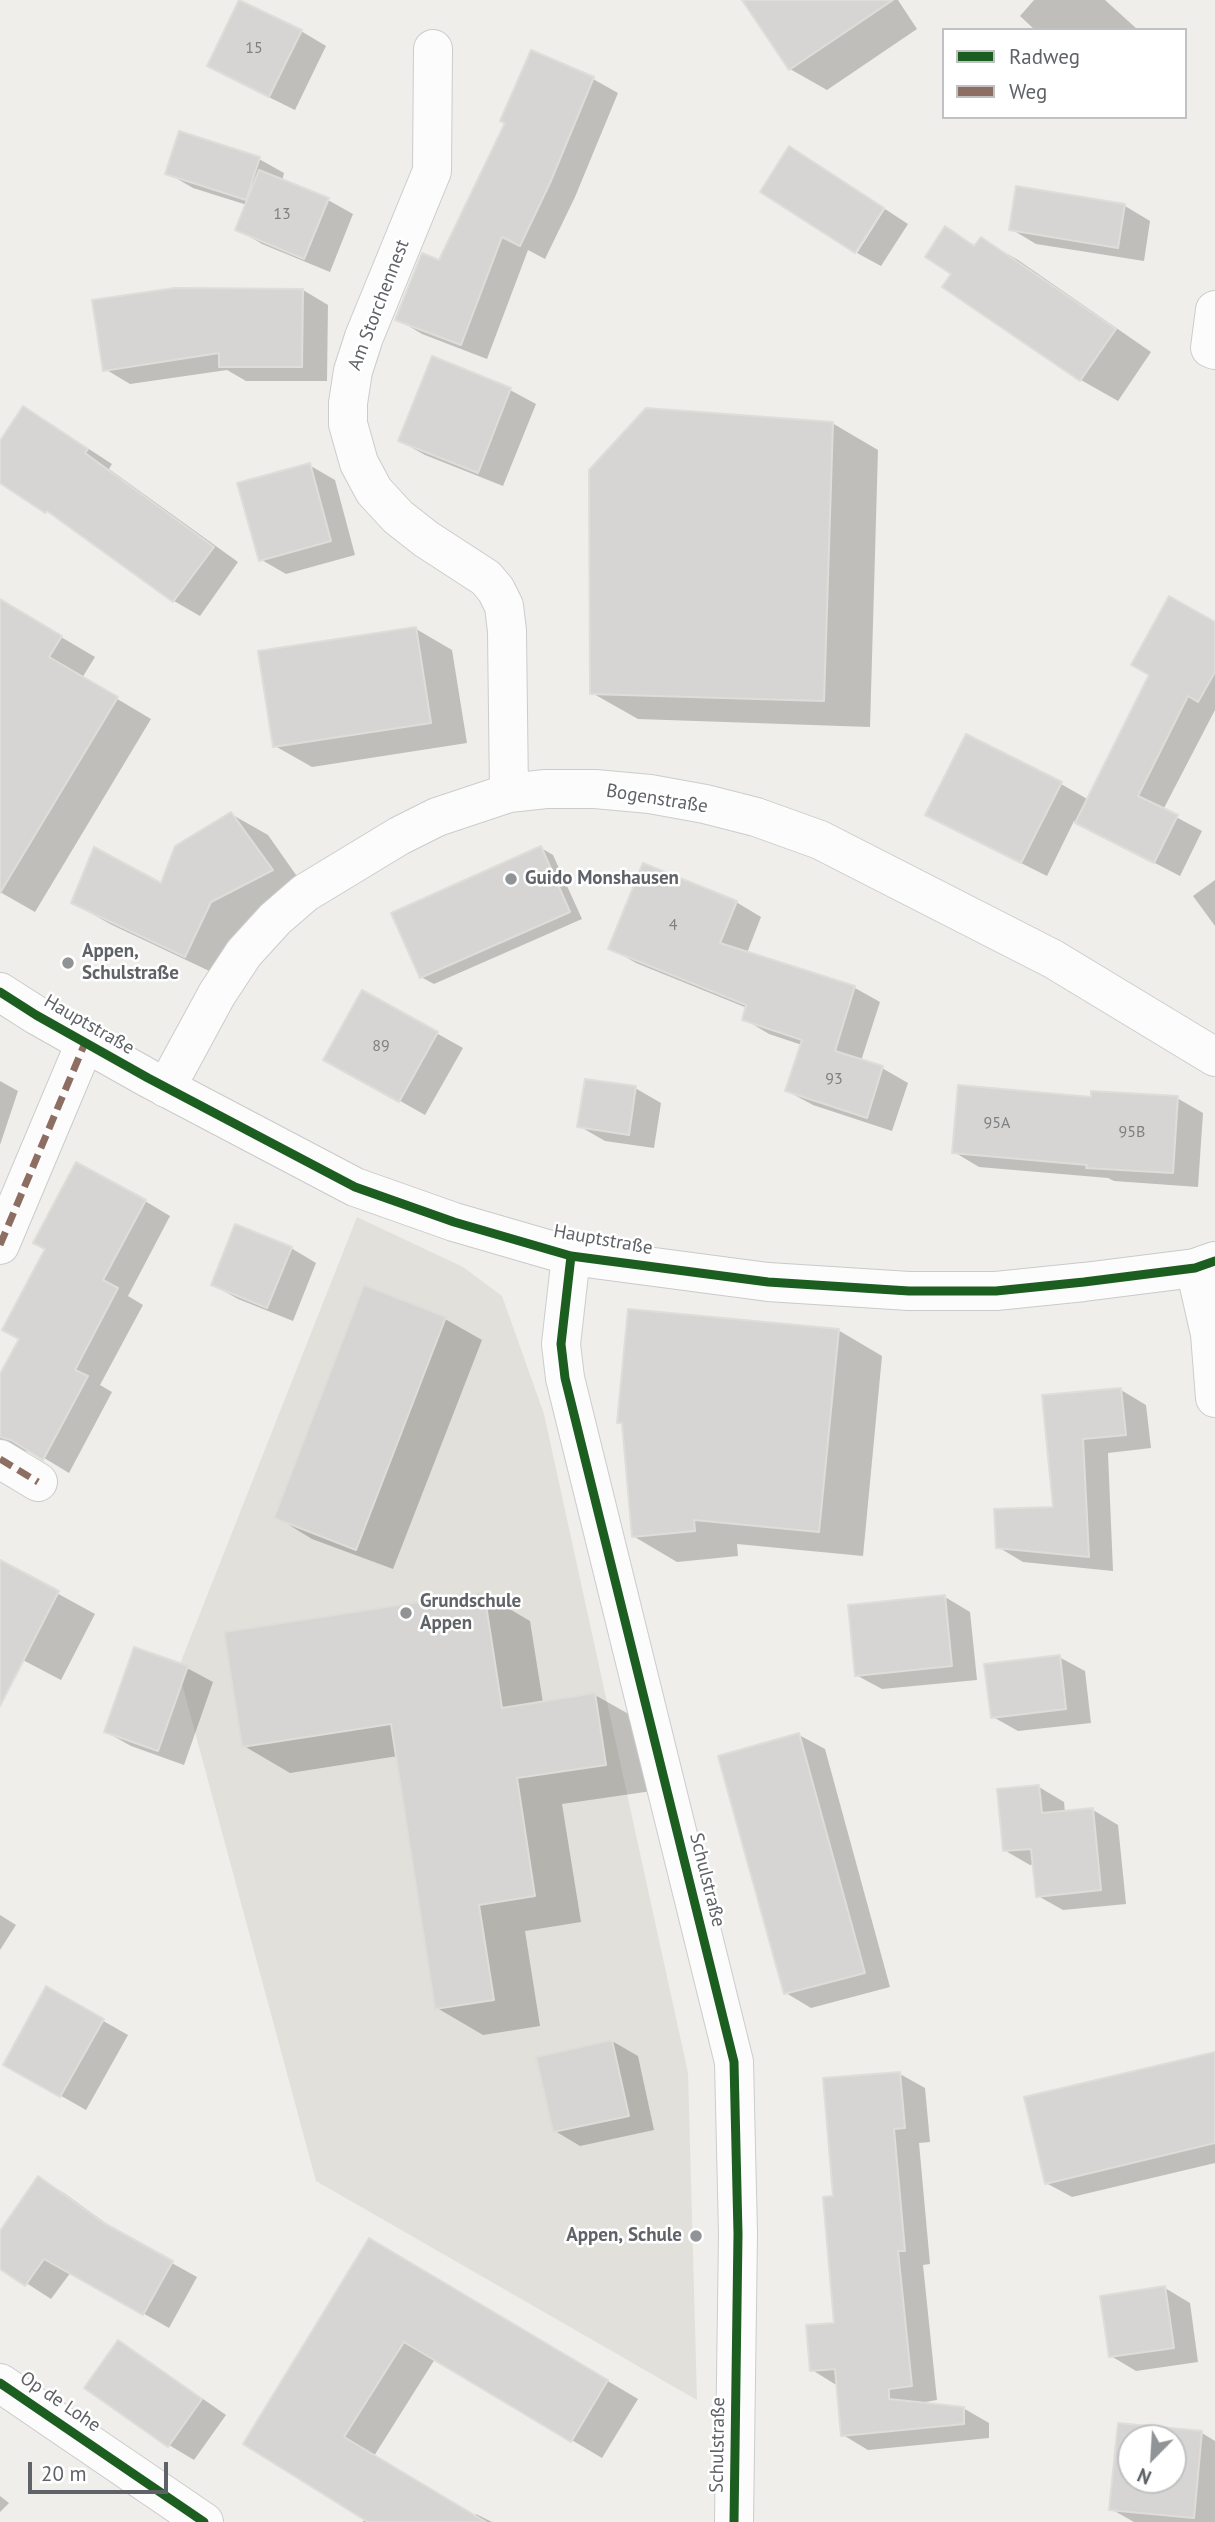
<!DOCTYPE html>
<html>
<head>
<meta charset="utf-8">
<style>
  body { margin:0 }
  #map { position:relative; width:1215px; height:2522px; overflow:hidden; background:#efeeea; font-family:"PT Sans",sans-serif }
  canvas { display:block }
  .legend { position:absolute; left:942px; top:28px; width:245px; height:91px; box-sizing:border-box; background:#fff; border:2px solid #bfc1c3; margin:0; padding:9px 12px; list-style:none; font-size:21px; color:#5f6368 }
  .legend li { display:flex; align-items:center; gap:14px; height:35px }
  .legend b { width:35px; border:2px solid #bfc1c3 }
  .north { position:absolute; left:1117px; top:2424px; width:70px; height:70px; box-sizing:border-box; background:#fff; border:2px solid #bfc1c3; border-radius:50%; rotate:204deg; font-size:19px; font-weight:700; line-height:28px; text-align:center; color:#5f6368 }
  .north::after { content:''; display:block; margin:auto; width:24px; height:32px; background:#919496; clip-path:polygon(50% 0,100% 100%,50% 72%,0 100%) }
  .scale { position:absolute; left:28px; top:2462px; width:140px; height:32px; box-sizing:border-box; border:4px solid #5f6368; border-top:0; padding-left:9px; font-size:21px; line-height:24px; white-space:nowrap; color:#5f6368; -webkit-text-stroke:5px #fff; paint-order:stroke }
</style>
</head>
<body>
<div id="map">
<canvas width="1215" height="2522"></canvas>
<ul class="legend">
<li><b style="height:9px;background:#1b5e20"></b>Radweg</li>
<li><b style="height:9px;background:#8d6e63"></b>Weg</li>
</ul>
<div class="north">N</div>
<div class="scale">20 m</div>
</div>
<script>
const g = document.querySelector('canvas').getContext('2d');
g.lineJoin = 'round';
function fill(path, color) {
  g.fillStyle = color;
  g.fill(path, 'evenodd');
}
function trace(path, color, width, dash) {
  g.strokeStyle = color;
  g.lineWidth = width;
  g.lineCap = dash ? 'butt' : 'round';
  g.setLineDash(dash || []);
  g.stroke(path);
}
function label(font, color, halo, rows, align = 'center') {
  g.font = font + ' "PT Sans",sans-serif';
  g.lineWidth = 5;
  g.setLineDash([]);
  g.textBaseline = 'middle';
  g.strokeStyle = halo;
  g.fillStyle = color;
  for (const [text, x, y, turn = 0] of rows) {
    g.save();
    g.translate(x, y);
    g.rotate((+turn || 0) * Math.PI / 180);
    g.textAlign = isNaN(turn) ? turn : align;
    if (halo) g.strokeText(text, 0, 0);
    g.fillText(text, 0, 0);
    g.restore();
  }
}
fill(new Path2D(`
  M357 1217 463 1267 502 1296 544 1414 688 2073 697 2400 316 2181 178 1669Z`), '#e2e0da');
fill(new Path2D(`
  M744 0H898L917 29 827 90 790 69Z
  M1034 0H1105L1138 30H1035L1020 16Z
  M301 31 326 46 295 110 234 80Z
  M593 79 618 93 575 197 545 259 528 250 487 359 422 334 397 319 440 262 507 122Z
  M259 159 284 173 282 181 328 200 353 214 330 272 262 244 237 229 247 205 193 188 167 173Z
  M1125 206 1150 221 1144 261 1036 244 1011 229Z
  M885 209 908 224 881 266 857 253Z
  M946 229 976 246 981 239 1018 260 1151 352 1118 401 1081 380 944 286 953 274Z
  M303 290 328 305 327 381H246L227 370 130 384 105 369Z
  M433 358 510 390 536 404 503 486 425 455 400 441Z
  M49 423 112 464 109 469 238 562 200 616 174 601 68 524 0 481V444Z
  M832 423 878 450 870 727 638 719 592 693Z
  M309 465 335 480 355 555 286 574 260 559Z
  M0 601 95 657 82 678 151 719 35 912 0 892Z
  M1215 624V710L1163 810 1202 831 1180 876 1074 821 1047 876 953 829 1061 784 1089 800Z
  M416 629 452 650 467 743 312 767 275 746Z
  M231 814 268 835 308 892 222 977 110 924 73 903 162 886Z
  M541 848 553 855 582 919 434 984 421 977Z
  M1215 880V926L1193 896Z
  M736 902 761 917 747 953 855 988 880 1002 861 1061 882 1068 908 1083 892 1131 813 1105 787 1091 802 1045 769 1034 744 1019 747 1008 636 963 610 948Z
  M363 992 463 1048 425 1115 326 1059Z
  M0 1081 18 1091 0 1145Z
  M635 1088 661 1103 654 1148 605 1141 579 1126Z
  M1177 1098 1203 1113 1198 1187 1114 1181 1108 1178 979 1167 954 1152 1093 1099Z
  M145 1201 170 1216 128 1296 143 1305 100 1385 112 1392 69 1473 36 1453 26 1451 14 1456 0 1448V1378Z
  M291 1248 316 1263 293 1321 238 1299 213 1285Z
  M445 1319 482 1340 393 1569 312 1539 276 1517Z
  M838 1330 882 1356 863 1556 737 1544 738 1556 677 1562 633 1536 624 1425 619 1422Z
  M1121 1390 1146 1405 1151 1448 1108 1453 1113 1571 1023 1562 998 1547 1055 1508 1044 1397Z
  M0 1562 95 1614 61 1680 0 1648Z
  M484 1594 530 1621 543 1703 595 1695 641 1721 652 1791 562 1804 581 1922 525 1931 540 2026 483 2035 437 2008 398 1756 290 1773 244 1746Z
  M945 1597 970 1612 977 1680 882 1689 856 1675Z
  M1059 1657 1085 1671 1091 1723 1018 1731 993 1717Z
  M187 1668 213 1682 184 1765 131 1746 106 1732Z
  M799 1735 825 1749 890 1987 811 2008 786 1993Z
  M1039 1787 1064 1802 1065 1812 1093 1810 1118 1825 1126 1904 1063 1910 1038 1896 1035 1864 1030 1865 1004 1850Z
  M0 1915 16 1925 0 1950Z
  M47 1989 128 2035 86 2110 5 2064Z
  M612 2041 638 2056 654 2130 580 2146 555 2131Z
  M1215 2053V2163L1072 2197 1046 2183Z
  M900 2074 925 2088 930 2142 919 2143 930 2264 923 2265 937 2400 919 2403 963 2408 989 2423V2438L868 2450 843 2435 838 2386 812 2370 835 2324V2198Z
  M39 2179 64 2193 125 2237 197 2277 169 2328 71 2272 51 2299 0 2266V2234Z
  M401 2258 638 2399 602 2458 435 2359 374 2456 475 2516 476 2514 492 2522H363L365 2518 246 2443Z
  M1165 2288 1190 2303 1198 2362 1136 2371 1111 2356Z
  M118 2343 143 2357 226 2415 194 2460 169 2445Z
  M1119 2425 1202 2433 1215 2441V2522H1134L1111 2509ZM1131 2438H1173V2480H1131Z
  M0 2496 9 2503 0 2512Z`), '#0003');
const building = new Path2D(`
  M239 0 302 30 269 97 207 66Z
  M742 0H893L789 70Z
  M531 50 594 77 550 183 520 246 502 237 461 345 395 320 422 253 439 260 505 123 500 121Z
  M179 131 260 157 246 200 165 174Z
  M789 146 884 208 855 253 760 192Z
  M259 170 329 198 304 259 235 230Z
  M1016 186 1125 204 1118 248 1009 230Z
  M945 226 974 246 981 237 1116 329 1080 381 942 287 951 274 925 257Z
  M175 288 303 289 302 367H219V353L103 371 92 300Z
  M432 356 511 388 478 473 398 441Z
  M23 406 88 449 85 453 214 547 173 602 47 511 45 513 0 483V441Z
  M646 408 833 422 824 701 590 694 589 470Z
  M310 463 331 541 259 561 237 483Z
  M1169 596 1215 622V672L1198 702 1188 696 1138 796 1178 815 1154 863 1075 823 1149 675 1131 665Z
  M0 599 62 636 49 657 118 697 0 893Z
  M416 627 431 723 273 747 258 651Z
  M966 734 1062 782 1021 863 925 815Z
  M231 812 273 870 211 902 185 957 71 903 94 847 161 883 175 846Z
  M541 846 570 912 420 978 391 913Z
  M643 863 737 901 720 943 855 986 835 1051 883 1066 867 1118 785 1091 802 1040 742 1020 746 1005 608 949Z
  M362 990 438 1032 399 1102 323 1060Z
  M585 1079 636 1086 629 1135 577 1127Z
  M958 1085 1091 1097V1091L1178 1096 1173 1173 1086 1168 1087 1165 952 1153Z
  M76 1162 146 1200 103 1280 118 1288 75 1370 88 1376 43 1460 11 1440 0 1437V1374L19 1339 2 1330 45 1249 33 1243Z
  M235 1224 292 1247 267 1308 211 1285Z
  M364 1285 446 1317 356 1550 274 1518Z
  M628 1309 839 1329 819 1532 694 1520 695 1531 632 1537 622 1423H617Z
  M1121 1388 1126 1435 1083 1439 1089 1557 996 1548 994 1509 1053 1507 1042 1395Z
  M0 1560 59 1591 0 1706Z
  M484 1592 502 1708 595 1693 606 1765 517 1778 535 1896 479 1905 494 2000 435 2009 391 1724 242 1747 224 1632Z
  M945 1595 952 1666 855 1676 848 1605Z
  M134 1647 188 1666 158 1751 104 1732Z
  M1060 1655 1066 1709 991 1718 984 1664Z
  M799 1733 865 1973 784 1994 718 1756Z
  M1039 1785 1042 1813 1093 1808 1101 1890 1036 1897 1031 1849 1003 1851 997 1789Z
  M46 1986 104 2019 60 2097 3 2065Z
  M612 2040 629 2116 553 2132 536 2057Z
  M1215 2052V2143L1045 2184 1024 2097Z
  M900 2072 905 2128 894 2129 905 2251H898L912 2386 889 2389V2399L964 2407V2424L841 2436 835 2369 810 2371 806 2325 834 2323 823 2197 833 2196 823 2078Z
  M38 2176 104 2223 173 2261 143 2315 44 2259 25 2286 0 2269V2231Z
  M369 2238 608 2380 571 2442 404 2342 344 2437 486 2522H368L243 2444Z
  M1165 2286 1174 2348 1109 2357 1100 2296Z
  M118 2340 202 2399 168 2447 84 2388Z
  M1118 2423 1202 2431 1194 2518 1109 2510ZM1131 2438H1173V2480H1131Z`);
fill(building, '#d6d5d3');
trace(building, '#deddd9', 2);
const minor = new Path2D(`
  M433 49 432 171 364 337 353 371 348 403V424L359 463 374 491 398 517 426 539 486 578 496 590 504 606 507 631 509 793
  M1215 310 1210 348 1215 350
  M166 1088 217 994 244 953 275 919 305 893 399 836 437 817 509 793 546 789H595L650 794 705 804 756 817 820 840 1053 959 1215 1057
  M0 1245 85 1043
  M571 1256 561 1344 565 1378 734 2062 738 2234 734 2522
  M1195 1268 1210 1334 1215 1398
  M0 1459 38 1482
  M0 2383 204 2522`);
const secondary = new Path2D(`
  M0 992 36 1015 148 1078 355 1187 454 1222 571 1256 768 1282 909 1291H996L1084 1282 1195 1268 1215 1261`);
trace(minor, '#cbcccc', 40);
trace(secondary, '#cacacb', 40);
trace(minor, '#fdfcfc', 38);
trace(secondary, '#fdfcfc', 38);
trace(new Path2D(`
  M0 1245 85 1043
  M0 1459 38 1482`), '#8d6e63', 7, [14, 7]);
trace(new Path2D(`
  M0 992 36 1015 148 1078 355 1187 454 1222 571 1256 768 1282 909 1291H996L1084 1282 1195 1268 1215 1261
  M571 1256 561 1344 565 1378 734 2062 738 2234 734 2522
  M0 2383 204 2522`), '#1b5e20', 9);
for (const [x, y, r, color] of [
  [511,879,7,"#919496"],
  [68,963,7,"#919496"],
  [406,1613,7,"#919496"],
  [696,2236,7,"#919496"]
]) {
  const dot = new Path2D();
  dot.arc(x, y, r, 0, 2 * Math.PI);
  g.fillStyle = color;
  g.fill(dot);
  trace(dot, '#fff', 2.5);
}
label('16px', '#7e8184', null, [
  ["15",254,48],
  ["13",282,214],
  ["4",673,925],
  ["89",381,1046],
  ["93",834,1079],
  ["95A",997,1123],
  ["95B",1132,1132]
]);
label('19px', '#5f6368', '#fff', [
  ["Am Storchennest",379,305,-69],
  ["Bogenstraße",657,799,9],
  ["Hauptstraße",89,1025,30],
  ["Hauptstraße",603,1240,10],
  ["Schulstraße",707,1880,76],
  ["Op de Lohe",60,2402,34],
  ["Schulstraße",718,2445,-89]
]);
label('bold 19px', '#5f6368', '#fff', [
  ["Guido Monshausen",525,879],
  ["Appen,",82,952],
  ["Schulstraße",82,974],
  ["Grundschule",420,1602],
  ["Appen",420,1624],
  ["Appen, Schule",682,2236,"right"]
], 'left');
</script>
</body>
</html>
